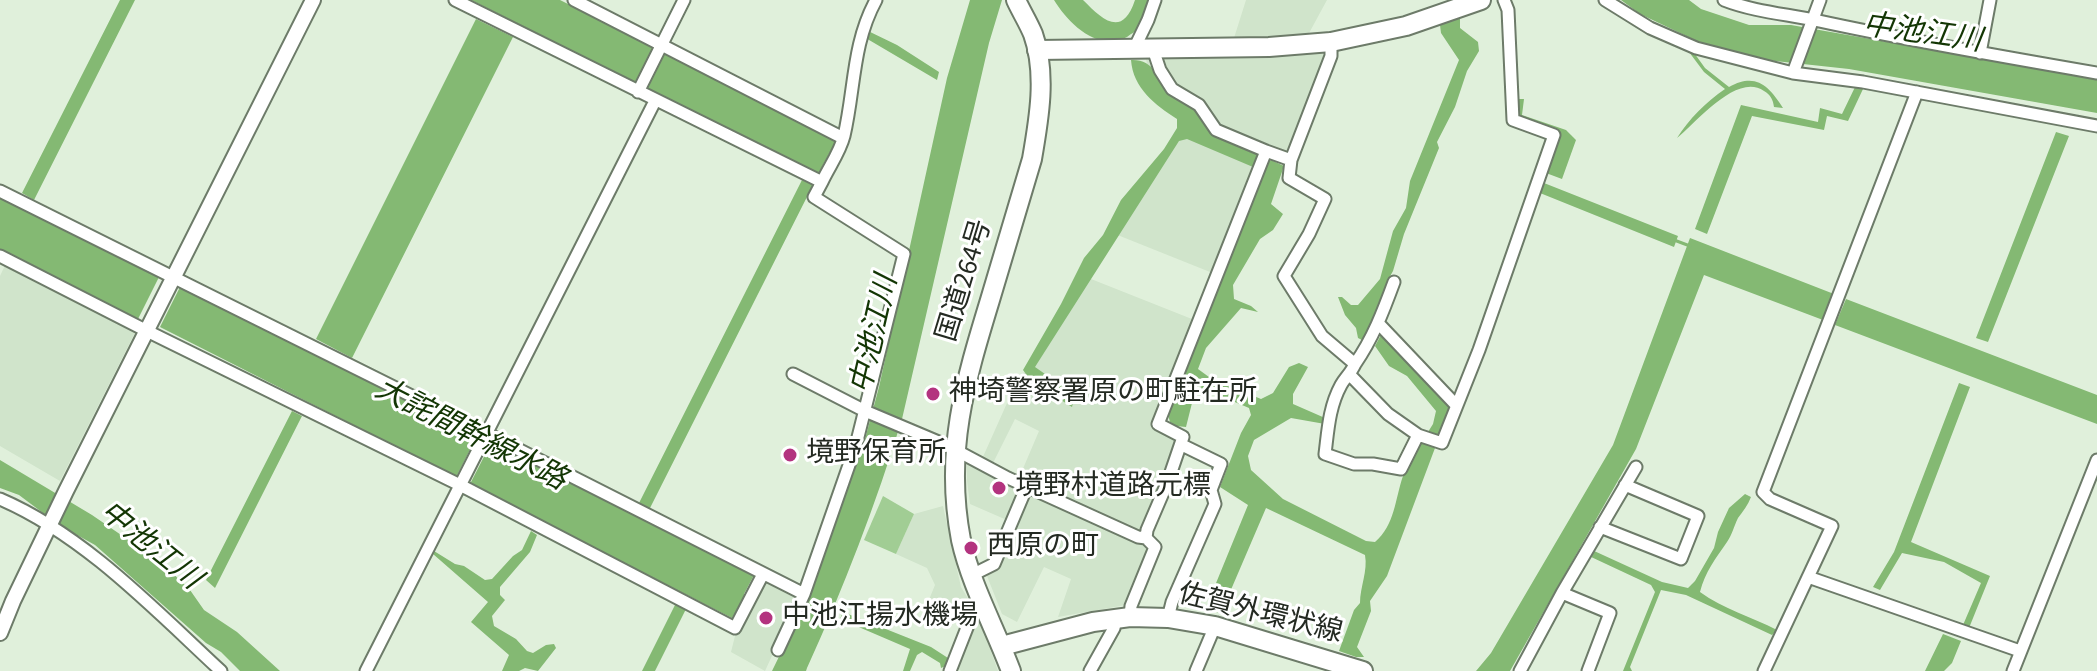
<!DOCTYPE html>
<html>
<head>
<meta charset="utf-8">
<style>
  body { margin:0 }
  canvas { display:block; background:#e0f0db }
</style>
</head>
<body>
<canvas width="2097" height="671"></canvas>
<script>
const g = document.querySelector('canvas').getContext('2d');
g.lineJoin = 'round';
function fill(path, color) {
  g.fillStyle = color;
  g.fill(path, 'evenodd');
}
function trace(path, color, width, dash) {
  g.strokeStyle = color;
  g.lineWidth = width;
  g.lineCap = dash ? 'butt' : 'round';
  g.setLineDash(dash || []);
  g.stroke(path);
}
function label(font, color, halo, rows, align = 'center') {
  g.font = font + ' "Source Sans 3","Noto Sans JP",sans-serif';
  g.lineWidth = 6;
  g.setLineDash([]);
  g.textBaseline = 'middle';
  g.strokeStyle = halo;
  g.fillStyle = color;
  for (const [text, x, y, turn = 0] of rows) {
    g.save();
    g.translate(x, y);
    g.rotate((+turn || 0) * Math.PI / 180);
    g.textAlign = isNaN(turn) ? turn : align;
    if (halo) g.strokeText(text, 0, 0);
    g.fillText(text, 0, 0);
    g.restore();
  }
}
fill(new Path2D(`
  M1246 0H1327L1308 35 1234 38Z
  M1339 50 1294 165 1268 156 1220 276 1115 234 1188 119 1153 94 1146 59Z
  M9 257 140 323 60 481 0 446V276Z
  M1086 277 1202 323 1161 430 1178 440 1142 533 1153 545 1126 605 1058 617 1071 579 1044 567 1017 622 1002 614 987 576 999 563 1016 524 970 504 967 481V453L982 459 1020 374 1031 370ZM1015 419 1039 431 1019 478 992 465Z
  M943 506 961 587 978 615 998 671H961L949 663 967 622 926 607 935 585 927 568 896 554 914 514Z
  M764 580 799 597 765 671 731 652 736 632Z`), '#d0e4cb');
fill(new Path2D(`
  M883 496 914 514 896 554 864 540Z`), '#a1cd94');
fill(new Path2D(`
  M120 0H135L34 200 22 193Z
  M471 0H560L654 47 636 83Z
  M970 0H1002L989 43 902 419C876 504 844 587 807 668L806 671H772L811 591 864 443 879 387 947 78Z
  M1054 0H1083C1102 19 1122 39 1135 0H1151C1147 9 1144 22 1138 30 1137 30 1128 36 1127 37 1098 53 1068 23 1054 0Z
  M1621 0H1689L1701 9 1749 25H1791L2097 79V113L1849 69 1766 60 1699 42 1640 14Z
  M1460 18V28L1478 42 1479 51 1467 71 1455 107 1437 142 1439 148 1404 234 1393 271 1388 280 1387 288 1371 331 1362 340 1358 338 1356 328 1345 315 1338 297H1342L1351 305H1358L1380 279 1393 231 1406 208 1410 181 1459 60 1441 33 1440 25Z
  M476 19 513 37 352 358 316 339Z
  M866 30 897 45 939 72 937 80 864 37Z
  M1692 50 1705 68 1729 87C1756 72 1769 86 1783 108L1774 107C1773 100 1771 95 1764 91 1737 72 1697 122 1677 138 1689 119 1706 102 1725 89L1704 72 1689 52Z
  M663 52 836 141 818 174 646 88Z
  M1131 60C1154 59 1157 78 1171 93L1254 150 1257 155 1253 167 1187 139 1179 141 1035 367 1075 395 1072 407 1031 381 1023 370 1061 304 1084 258 1103 235 1121 200 1164 149 1177 128V119C1155 105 1133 88 1131 60Z
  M1856 85 1863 89 1848 121 1827 116 1824 130 1752 116 1707 234 1695 229 1741 105 1818 122 1820 108 1842 114Z
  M1518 99H1524L1522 115 1566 130 1576 140 1562 179 1546 173 1560 132 1516 116Z
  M2056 132 2069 136 1988 342 1976 338Z
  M1271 160 1284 166 1271 204 1283 214 1273 230 1260 239 1233 285 1234 299 1251 306 1258 312 1241 308 1206 348 1198 369 1209 377 1261 399 1273 393 1289 367 1299 363 1308 367 1293 394V404L1325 418V424L1291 418 1254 440 1248 456 1251 470 1283 499 1366 541 1375 542C1395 525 1395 499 1403 476 1407 464 1416 452 1423 441L1431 443 1435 448 1387 576 1370 601 1371 611 1357 647 1364 657H1356L1339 651 1354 610 1360 603C1360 587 1368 571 1365 555L1266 508 1221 613 1205 610 1248 505 1220 487 1241 433 1251 415 1249 408 1204 389 1194 395 1186 427 1176 426 1170 422 1168 415 1266 164Z
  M802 180 813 185 649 510 638 505Z
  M1544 183 1678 236 1674 247 1540 193Z
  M0 197 159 277 138 319 0 249Z
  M1690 238 1834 294 1823 320 1704 275 1636 449 1510 671H1476L1491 653 1613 445Z
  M180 287 477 436 456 477 160 327Z
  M1846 299 2097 395V424L1835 325Z
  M1382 333 1450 407 1441 433 1434 436 1428 432 1433 424 1436 411 1407 376 1389 366 1375 346Z
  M1959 383 1970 387 1911 542 1990 576 1969 628 1963 625 1981 583 1944 562 1902 553 1880 590 1873 587 1894 552Z
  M292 411 302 416 215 588 206 580Z
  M491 443 754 575 744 594 749 597 743 609 738 607 732 618 470 484Z
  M0 460 92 515 162 563 190 590 204 610 237 632 280 671H240L221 652 206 643 95 545 59 525 19 495 0 488Z
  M1745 494 1751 497C1748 505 1743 511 1738 518 1734 526 1732 535 1727 542 1716 558 1705 572 1700 592 1723 609 1752 617 1777 630L1772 635 1686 595 1661 590 1630 667 1632 671H1623L1655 592 1651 585 1589 556 1592 550 1662 582 1688 588 1695 581 1714 548 1718 532 1729 508Z
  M531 531 537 535 530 552 500 587V595L505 600 492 616 494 626 516 639 527 651 533 653 546 645 554 644 556 648 538 671 525 668 519 671H502L509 655 471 622 488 602 433 554 434 551 455 564 464 566 485 580 492 579 513 556 522 550Z
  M676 603 686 609 655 671H642Z
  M843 612 931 647 948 658V665L941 668 940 663 922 652 917 655 910 671H903L910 649 840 619Z
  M1943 634 1961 641 1952 663 1944 671H1925Z`), '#84b973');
trace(new Path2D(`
  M1674 240 1690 246`), '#84b973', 3);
const minor = new Path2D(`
  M455 0 822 182 814 197 904 254 856 445 804 594 778 650
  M574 0 843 138
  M1605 0 1650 28 1696 48 1793 73 1863 82 2097 126
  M1724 0C1755 12 1787 14 1819 21 1911 41 2004 57 2097 73
  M1134 49 1148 20 1155 0
  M1153 49 1160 70 1172 89 1199 105 1216 130 1266 151
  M1980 53 1990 0
  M1793 73 1820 0
  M638 92 684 0
  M1291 160 1289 178 1325 199 1309 234 1284 276 1322 336 1355 364C1351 373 1345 378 1341 385 1329 407 1328 430 1325 454L1354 464H1373L1401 469 1418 435 1442 443 1479 350 1554 135 1513 120 1508 10 1504 0
  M822 182C829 167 840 152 844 136 855 89 852 44 876 0
  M0 191 486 433 804 594
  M0 256 147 331 460 485 735 628 763 574
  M1379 324 1456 405
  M1355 364C1373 338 1383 312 1394 282
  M793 374 865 411 948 446 1008 478 1138 537 1146 538 1155 547 1131 606 1130 617
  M1350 375 1388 414 1418 435
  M0 499C84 535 154 609 221 671
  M1600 527 1681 559 1698 516 1625 485
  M1146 538 1147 530 1168 481 1183 437 1158 424 1266 151 1291 160 1331 56V42
  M972 575 994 564 1027 486
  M1808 577 2020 651
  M1562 593 1610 613 1588 671
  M1168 618 1172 602 1215 504 1211 490 1221 464 1182 445
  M366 671 655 101
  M950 671 972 615 985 609
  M1090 671 1114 628 1116 619
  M1196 671 1215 626
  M1520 671 1562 593 1636 467
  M1764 671 1832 526 1770 499 1763 492 1917 92
  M2013 671 2097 460`);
const tertiary = new Path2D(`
  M0 633 13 601 66 491 313 0`);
const primary = new Path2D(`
  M1037 50 1269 47 1331 42 1406 26 1481 0
  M1002 646 1093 622 1130 617 1168 618 1215 626 1363 671`);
const trunk = new Path2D(`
  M1011 671C995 628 971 585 961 540 944 452 965 382 990 300 1004 253 1018 206 1032 159 1039 119 1047 73 1033 34 1028 22 1021 11 1016 0`);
trace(minor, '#6d7b69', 15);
trace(tertiary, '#6d7b69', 18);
trace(primary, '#6d7b69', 22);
trace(trunk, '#6d7b69', 22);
trace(minor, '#fff', 11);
trace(tertiary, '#fff', 14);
trace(primary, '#fff', 18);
trace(trunk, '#fff', 18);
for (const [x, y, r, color] of [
  [933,394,8,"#b3337f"],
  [790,455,8,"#b3337f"],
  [999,488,8,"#b3337f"],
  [971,548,8,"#b3337f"],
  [766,618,8,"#b3337f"]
]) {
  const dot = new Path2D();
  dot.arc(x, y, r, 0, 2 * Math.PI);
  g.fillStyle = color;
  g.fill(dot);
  trace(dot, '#fff', 3);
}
label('28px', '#242a22', '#fff', [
  ["国道264号",966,281,-73],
  ["佐賀外環状線",1260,615,14]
]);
label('28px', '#242a22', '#fff', [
  ["神埼警察署原の町駐在所",949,394],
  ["境野保育所",806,455],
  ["境野村道路元標",1015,488],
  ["西原の町",987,548],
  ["中池江揚水機場",782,618]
], 'left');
label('italic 30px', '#133604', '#fff', [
  ["中池江川",1922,35,8],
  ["中池江川",876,335,-77],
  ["大詫間幹線水路",470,436,27],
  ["中池江川",149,547,39]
]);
</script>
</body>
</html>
